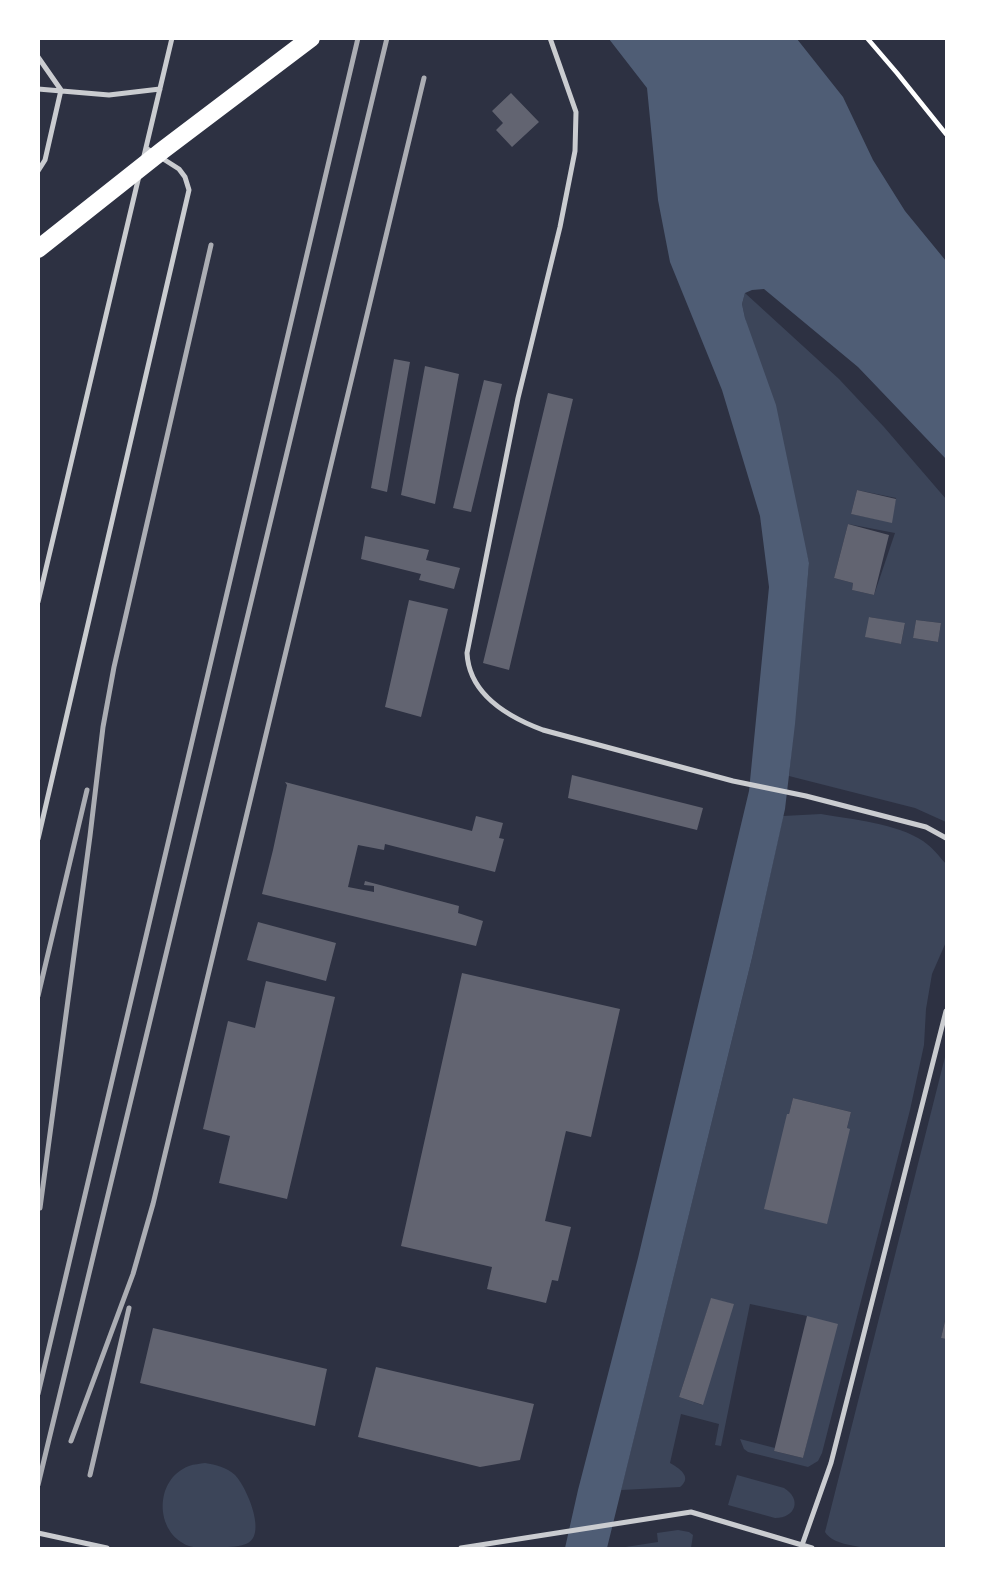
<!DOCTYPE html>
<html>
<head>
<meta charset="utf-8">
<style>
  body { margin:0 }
  #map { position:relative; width:985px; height:1587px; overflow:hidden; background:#2d3142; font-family:Signika,sans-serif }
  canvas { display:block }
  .frame { position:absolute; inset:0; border:40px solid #fff; pointer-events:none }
</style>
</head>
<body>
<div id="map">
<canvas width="985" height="1587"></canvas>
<div class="frame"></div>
</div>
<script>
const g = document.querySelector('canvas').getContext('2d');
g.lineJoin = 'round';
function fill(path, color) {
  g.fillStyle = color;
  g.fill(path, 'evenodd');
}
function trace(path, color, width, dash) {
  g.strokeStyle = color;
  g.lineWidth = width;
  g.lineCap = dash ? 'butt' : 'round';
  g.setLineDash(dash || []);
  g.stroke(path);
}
fill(new Path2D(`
  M745 293 839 379 884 427 946 499V822L915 808 789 776 809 563 745 318 742 304ZM857 490 896 498 891 522 851 514ZM848 524 895 533 874 595 852 590 853 583 834 578ZM870 617 905 624 901 644 866 637ZM916 620 941 623 938 642 913 638Z
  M821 814C851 819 898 824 923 841 932 847 939 856 946 864V942L932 974 926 1009 924 1045 910 1110 822 1453 818 1461 808 1467 748 1452 744 1449 740 1439 775 1448 774 1451 803 1458 822 1382 807 1316 750 1304 721 1446 715 1445 719 1424 681 1414 670 1463C679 1468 693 1477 680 1487L621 1490 752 958 783 816ZM793 1098 851 1112 847 1128 789 1114ZM711 1299 733 1304 702 1405 679 1397Z
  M946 1053V1316L941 1338 946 1339V1548C921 1548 838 1555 825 1532Z
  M205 1463C216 1465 226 1467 235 1475 246 1486 267 1533 248 1543 241 1547 229 1547 222 1547 211 1549 200 1549 189 1546 154 1533 154 1479 189 1466 194 1464 200 1464 205 1463Z
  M737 1475 784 1488C802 1499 796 1518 775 1518L728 1505Z
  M678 1530 689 1532 693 1535 691 1548H619L658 1542 657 1533Z`), '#3c4559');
fill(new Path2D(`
  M609 39H797L843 97 873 160 905 211 946 261V459L858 367 764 289 752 290 745 293 742 304 745 318 776 405 809 563 795 724 785 809 752 958 607 1548H565L578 1490 638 1258 749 791 769 587 760 516 722 390 670 262 658 200 647 88Z`), '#4f5d75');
fill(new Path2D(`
  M511 93 539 122 512 147 496 130 503 123 492 111Z
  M394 359 410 362 387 492 371 488Z
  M425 366 459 374 435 504 401 495Z
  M484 380 502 384 471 512 453 508Z
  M548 393 573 399 509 670 483 663Z
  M857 490 896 499 892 523 851 514Z
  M848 524 889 535 874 595 852 590 853 583 834 578Z
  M365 536 429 550 426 560 460 568 454 589 419 580 421 574 361 559Z
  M409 600 448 609 421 717 385 707Z
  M869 617 905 623 901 644 865 637Z
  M916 620 941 623 938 642 913 638Z
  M572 775 703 808 697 830 568 798Z
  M285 782 472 831 476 816 503 823 499 838 504 839 495 872 385 844 384 850 358 845 348 887 374 892V886L364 885 365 881 459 906 458 913 483 921 476 946 262 894 273 850 287 785Z
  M258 922 336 943 326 981 247 960Z
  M462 973 620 1009 591 1137 566 1131 545 1221 571 1227 558 1281 552 1280 546 1303 487 1289 492 1267 401 1246Z
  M266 981 335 997 287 1199 219 1183 230 1136 203 1129 228 1021 255 1028Z
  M793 1098 851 1112 847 1128 850 1129 827 1224 764 1209 787 1114H789Z
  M711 1298 734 1304 703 1405 679 1397Z
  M807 1316 838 1324 803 1458 774 1451Z
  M945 1321H946V1339L941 1338Z
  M153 1328 327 1369 315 1426 140 1383Z
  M376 1367 534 1404 520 1460 480 1467 358 1437Z`), '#626471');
trace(new Path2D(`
  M867 38 897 73 946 134`), '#fff', 4.5);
trace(new Path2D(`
  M550 38 576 112 575 151 560 227 518 398 467 653C469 694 508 717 543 730L733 781 806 796 926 827 946 838
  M38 57 61 90 45 160 38 171
  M38 89 109 95 160 89
  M143 160 172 38
  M38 602 139 176
  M38 839 189 190 185 177 179 169 146 148
  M38 1533 107 1548
  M461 1548 691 1512 812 1548
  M801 1548 831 1463 946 1011`), '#caccd0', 5);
trace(new Path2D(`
  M38 249 163 150 311 38`), '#fff', 18);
trace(new Path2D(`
  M38 996 87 790
  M40 1208 90 836 103 727 114 667 211 245
  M38 1394 358 38
  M71 1441 133 1274 153 1204 424 78
  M90 1475 129 1308
  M38 1485 387 38`), '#abadb3', 5);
</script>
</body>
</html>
